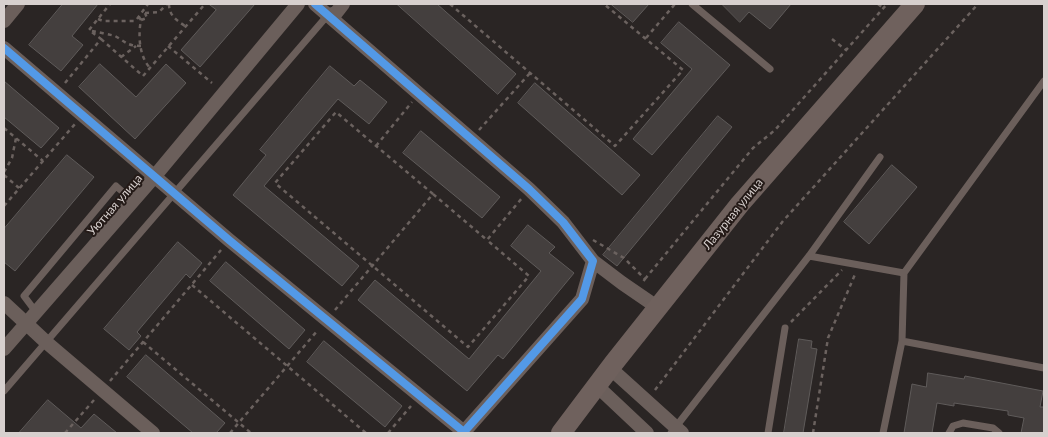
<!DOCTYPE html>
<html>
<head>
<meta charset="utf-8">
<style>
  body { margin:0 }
  #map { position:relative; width:1048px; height:437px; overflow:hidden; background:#2a2524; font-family:Lato,sans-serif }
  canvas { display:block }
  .frame { position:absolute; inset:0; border:5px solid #d7d0ce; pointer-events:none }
</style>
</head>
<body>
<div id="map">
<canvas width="1048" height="437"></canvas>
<div class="frame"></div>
</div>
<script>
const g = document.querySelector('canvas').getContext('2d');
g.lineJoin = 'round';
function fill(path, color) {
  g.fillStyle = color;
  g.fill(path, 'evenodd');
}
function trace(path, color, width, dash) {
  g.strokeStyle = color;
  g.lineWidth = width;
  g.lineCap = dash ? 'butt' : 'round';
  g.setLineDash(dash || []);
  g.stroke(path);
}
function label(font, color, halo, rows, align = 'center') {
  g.font = font + ' Lato,sans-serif';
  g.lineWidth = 4;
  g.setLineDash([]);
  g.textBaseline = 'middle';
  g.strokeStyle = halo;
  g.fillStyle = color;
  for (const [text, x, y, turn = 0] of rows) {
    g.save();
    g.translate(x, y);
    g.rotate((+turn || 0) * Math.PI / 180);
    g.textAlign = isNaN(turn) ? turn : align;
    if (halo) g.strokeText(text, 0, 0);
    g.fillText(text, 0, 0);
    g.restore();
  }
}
const building = new Path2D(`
  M63 4H98L72 36 83 45 61 71 29 45Z
  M209 4H255L200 67 181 50 216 10Z
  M397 4H437L516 74 498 94Z
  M611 4H649L633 22Z
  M722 4H791L770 29 749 12 740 22Z
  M679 22 730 65 652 155 633 139 692 69 661 43Z
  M100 64 136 97 166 64 186 83 135 139 79 87Z
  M330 66 354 86 360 80 387 102 369 124 338 99 264 186 359 266 342 286 233 195 266 155 260 150Z
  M4 81 59 128 41 148 4 117Z
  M535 83 640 175 622 195 518 103Z
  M718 116 732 127 617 266 603 255Z
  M421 131 500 197 482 218 403 153Z
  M67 155 94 177 15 271 4 262V229Z
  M892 165 917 187 869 244 844 222Z
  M528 225 555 247 549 253 574 273 503 359 498 355 467 391 358 300 375 280 469 359 541 271 511 246Z
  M178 242 202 263 190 278 186 274 137 332 141 336 129 350 104 329Z
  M226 262 305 330 289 349 210 281Z
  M799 339 812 341 811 348 817 349 803 433H784Z
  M324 341 402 406 385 427 307 362Z
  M146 355 225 423 216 433H193L127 377Z
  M928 373 964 379 965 376 1043 391 1040 407H1044V433H1021L1024 418 1008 415V411L954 403V406L937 403 932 433H904L912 384 926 387Z
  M48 400 81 428 94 414 117 433H19Z`);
fill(building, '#443f3e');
trace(building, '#5f5b5a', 1);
trace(new Path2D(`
  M169 4C169 15 176 20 185 26
  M450 4 615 146 683 70 604 4
  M878 4 883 8
  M145 13 159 12 167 4
  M139 17 141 20C138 35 139 56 150 68
  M98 19 103 21H134L137 19 148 4
  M141 20 147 18 145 13
  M92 31C97 32 112 35 115 36 126 42 127 46 141 46
  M646 38 675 4
  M101 39 143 76 205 4
  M832 39 846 50
  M168 46 212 83
  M121 57 136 46
  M65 83 101 39 89 30 110 4
  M4 128 43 161
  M479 130 530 73
  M376 146 412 102
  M4 172 12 158 16 138
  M4 175 19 188
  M433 194 336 112 275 183 468 347 529 276 487 240
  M4 206 75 124
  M593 240 624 258 645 279 642 283
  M645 279 753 148 775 130 887 4
  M192 285 366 433
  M335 310 433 194 487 240 522 198
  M791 322 842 270
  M143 342 251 433
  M110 381 221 250
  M655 390 783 221 978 4
  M65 433 94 400
  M230 433 318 330
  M388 433 411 406
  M813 433 828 338 856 272`), '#6b625f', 2.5, [4, 4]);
trace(new Path2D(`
  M692 4 770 69
  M809 256 904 273 902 341 883 433
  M904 273 1044 81
  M36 312 24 296 116 186 133 201
  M902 341 1044 368
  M4 391 327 16
  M671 433 809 256 880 157
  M768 433 785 328
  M949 433 953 426 963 423 993 428 999 433`), '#6b5f5b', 7);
trace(new Path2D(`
  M315 4 529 189 563 222 593 261 582 299 463 433
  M327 16 336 13 343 4
  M4 21 18 4
  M4 48 229 240 464 432
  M593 261 622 283 657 307
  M4 303 46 342 153 433
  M4 349 154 177 298 4
  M610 368 682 433
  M597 386 647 433`), '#6b5f5b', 14);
trace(new Path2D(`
  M561 433 613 364 740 204 915 4`), '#6f615d', 20);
trace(new Path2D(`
  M315 4 529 189 563 222 593 261 582 299 463 433
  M4 48 229 240 464 432`), '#5399e6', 8);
label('12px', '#d7d0ce', '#241a17', [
  ["Уютная улица",115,205,-49],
  ["Лазурная улица",733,214,-51]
]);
</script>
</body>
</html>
